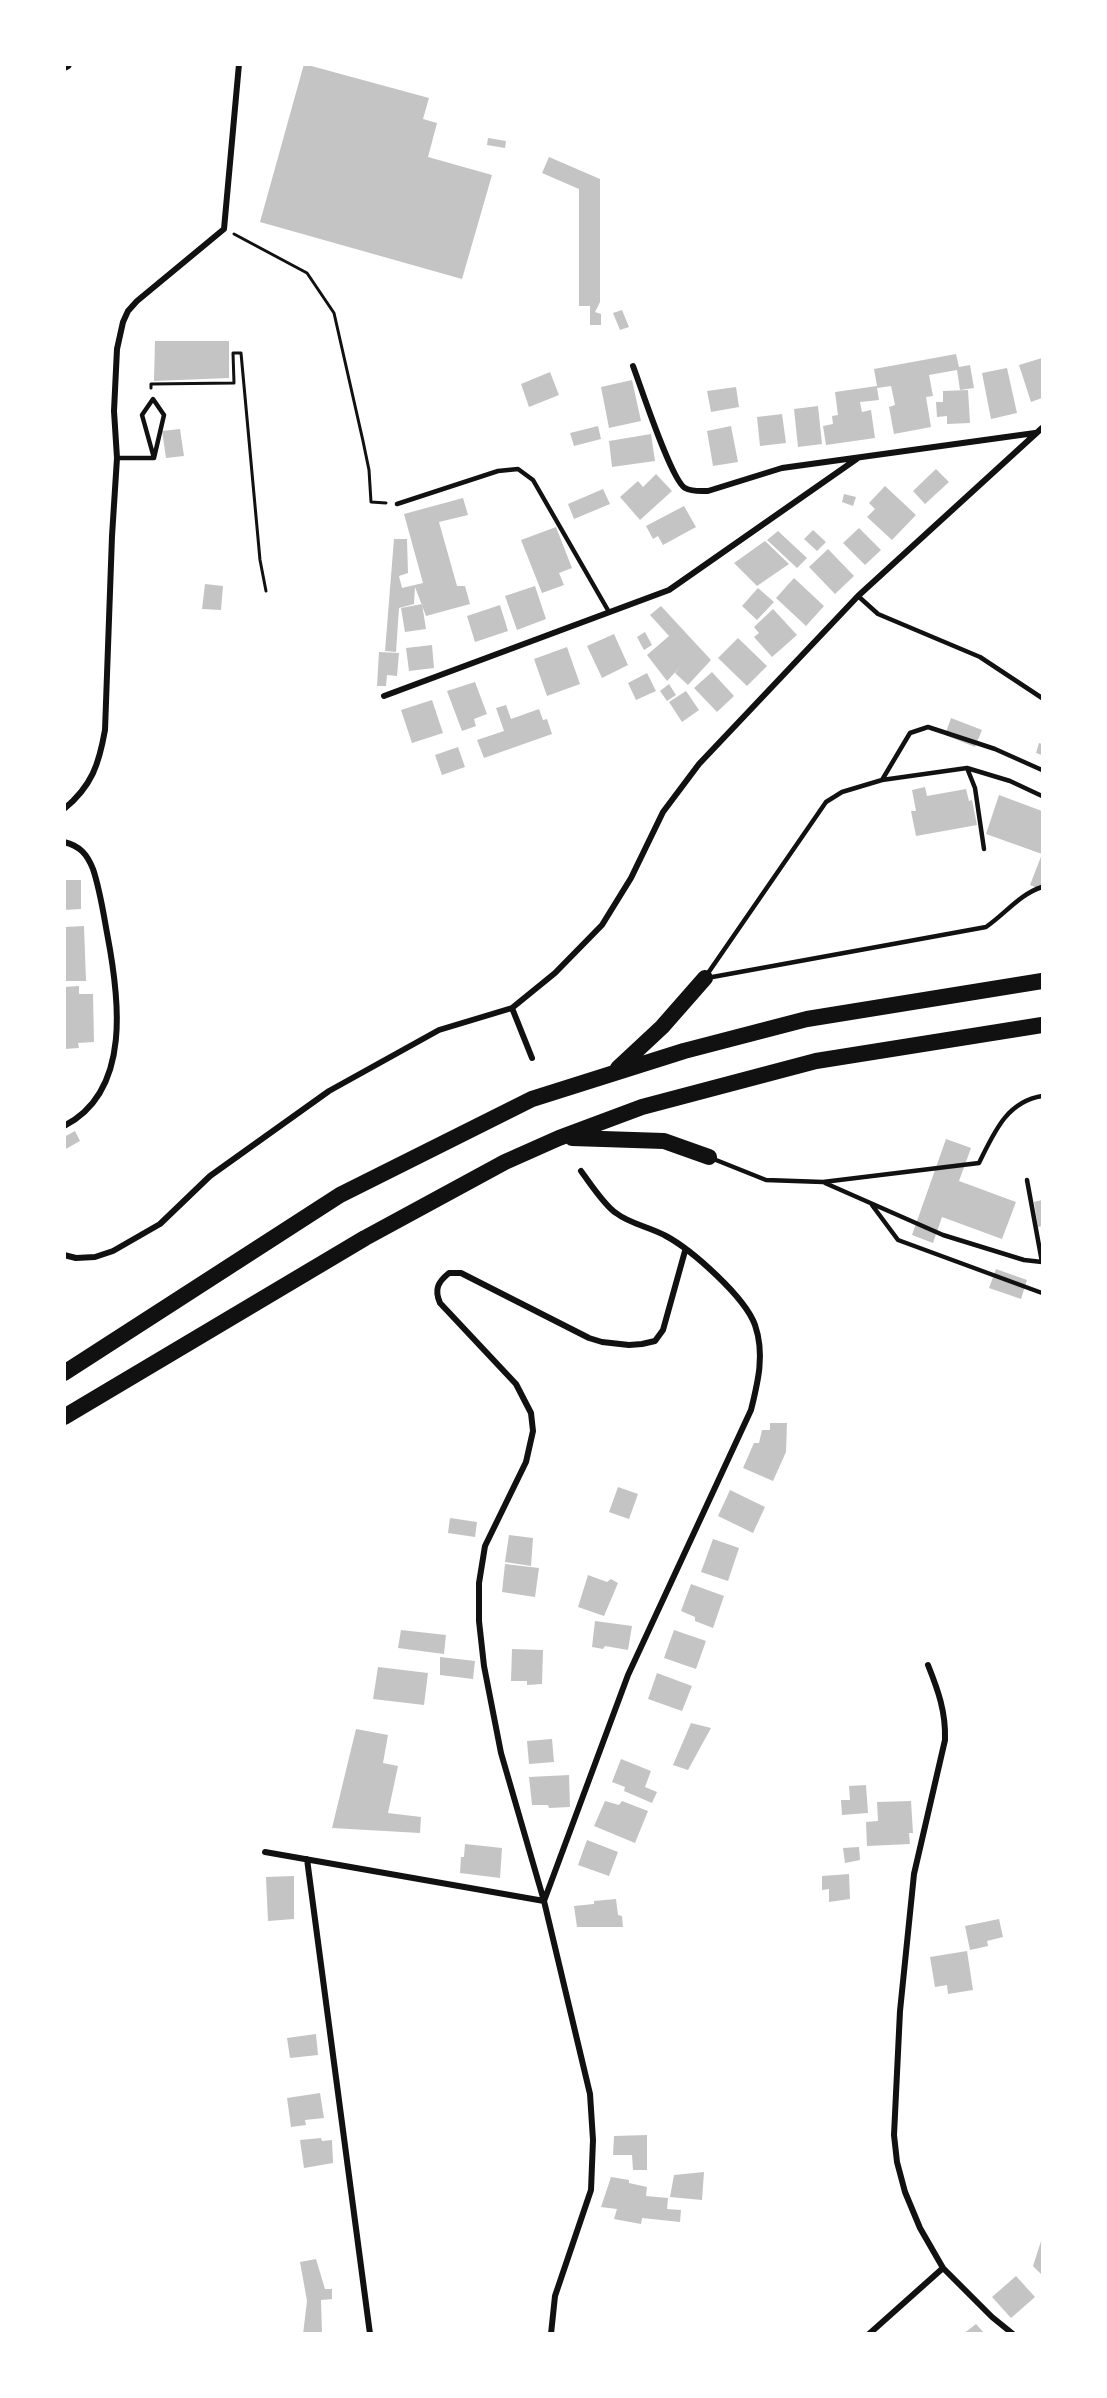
<!DOCTYPE html>
<html>
<head>
<meta charset="utf-8">
<style>
  body { margin:0 }
  #map { position:relative; width:1107px; height:2398px; overflow:hidden; background:#fff; font-family:Overpass,sans-serif }
  canvas { display:block }
  .frame { position:absolute; inset:0; border:66px solid #fff; pointer-events:none }
</style>
</head>
<body>
<div id="map">
<canvas width="1107" height="2398"></canvas>
<div class="frame"></div>
</div>
<script>
const g = document.querySelector('canvas').getContext('2d');
g.lineJoin = 'round';
function fill(path, color) {
  g.fillStyle = color;
  g.fill(path, 'evenodd');
}
function trace(path, color, width, dash) {
  g.strokeStyle = color;
  g.lineWidth = width;
  g.lineCap = dash ? 'butt' : 'round';
  g.setLineDash(dash || []);
  g.stroke(path);
}
fill(new Path2D(`
  M304 64 429 98 423 119 437 123 428 157 492 175 462 279 260 222Z
  M488 138 506 141 505 148 487 145Z
  M549 157 600 179V302L595 312 601 314V325H590V306H579V189L542 173Z
  M622 310 629 327 620 330 613 313Z
  M155 341H229V378L154 381Z
  M956 354 959 367 970 365 974 388 960 390 957 370 929 375 933 396 926 397 931 427 894 434 889 407 895 405 891 386 877 388 879 400 860 402 862 412 871 410 875 438 826 445 823 426 833 424 832 416 838 415 835 392 877 386 874 369Z
  M1042 358V398L1031 402 1019 365Z
  M1007 368 1017 413 991 419 982 373Z
  M550 372 559 395 529 407 521 384Z
  M632 380 641 421 609 428 601 387Z
  M736 387 739 407 711 412 707 391Z
  M968 390 970 423 947 424V416L937 417 936 402H943V391Z
  M818 406 822 444 798 447 794 409Z
  M782 414 786 443 760 446 757 417Z
  M598 426 601 439 574 446 570 433Z
  M731 426 738 462 713 466 707 431Z
  M180 429 184 456 166 458 162 431Z
  M651 434 655 461 612 467 609 441Z
  M936 469 949 482 925 504 913 491Z
  M656 474 672 491 640 520 620 497 638 481 643 487Z
  M885 486 916 515 892 540 867 517 875 509 869 503Z
  M603 489 610 504 574 519 568 504Z
  M844 494 856 497 853 506 842 502Z
  M463 498 468 515 439 522 457 586H465L470 604 426 616 415 587 414 604 399 608 396 652 385 651 394 539H407L408 573 399 576 402 588 423 583 404 514Z
  M684 506 696 527 663 545 658 536 653 539 646 526Z
  M556 527 572 568 559 573 564 585 542 593 521 540Z
  M859 528 881 550 865 565 843 543Z
  M813 530 826 542 817 551 804 539Z
  M778 531 807 558 797 568 767 540Z
  M765 541 789 564 757 586 734 563Z
  M828 549 854 576 835 594 809 567Z
  M794 578 824 606 806 626 776 598Z
  M205 584 223 586 221 610 202 609Z
  M535 586 546 619 517 630 505 596Z
  M758 588 774 602 757 620 742 606Z
  M422 604 426 629 405 632 401 608Z
  M500 605 508 631 475 642 467 616Z
  M661 606 711 660 688 685 675 673 681 666 667 681 647 655 669 636 650 615Z
  M773 609 797 635 772 657 754 637 759 633 754 627Z
  M645 632 652 645 644 650 637 637Z
  M614 634 628 665 602 678 587 646Z
  M738 638 767 666 747 686 718 658Z
  M432 645 434 668 409 671 406 648Z
  M567 647 580 684 547 696 534 659Z
  M379 652 399 653 397 676 387 675 386 686H377Z
  M712 672 734 696 717 712 694 688Z
  M647 673 656 691 636 700 628 683Z
  M475 682 487 714 474 719 476 726 462 731 447 691Z
  M669 684 676 695 667 701 660 691Z
  M686 691 699 710 682 722 669 702Z
  M432 700 443 733 412 743 401 710Z
  M506 705 511 719 539 709 543 720 547 719 552 734 484 758 477 740 504 731 496 708Z
  M951 718 982 730 975 747 945 735Z
  M1039 743 1042 744V755L1036 753Z
  M458 747 465 767 442 775 435 755Z
  M925 787 927 796 966 789 969 801 972 800 977 825 916 836 911 811H916L912 790Z
  M999 795 1042 811V890L1030 885 1042 854 986 834Z
  M64 880H81V909L64 910Z
  M84 926 86 981H64V927Z
  M79 986V994H93L94 1042 78 1043 79 1048 64 1049V987Z
  M75 1131 80 1141 64 1150V1137Z
  M946 1139 971 1148 959 1181 1016 1202 1002 1239 942 1217 933 1243 912 1235Z
  M1042 1200V1226L1038 1227 1034 1202Z
  M996 1269 1027 1280 1021 1299 989 1288Z
  M770 1423H787L786 1452 773 1481 743 1468 754 1443H759L762 1430H770Z
  M618 1487 638 1494 629 1519 609 1512Z
  M730 1490 765 1507 753 1533 718 1516Z
  M450 1518 477 1522 475 1537 448 1533Z
  M509 1535 533 1538 531 1566 505 1562Z
  M713 1539 739 1548 728 1581 701 1572Z
  M505 1564 539 1568 535 1597 502 1592Z
  M588 1575 607 1582 611 1579 618 1583 604 1616 578 1607Z
  M691 1584 724 1596 713 1628 695 1621V1617L681 1611Z
  M595 1621 632 1626 628 1650 605 1646 603 1649 592 1647Z
  M401 1630 446 1635 444 1654 398 1648Z
  M674 1630 706 1641 696 1669 664 1658Z
  M512 1649 543 1650 542 1684 527 1685V1681H511Z
  M440 1657 475 1661 473 1679 440 1675Z
  M378 1667 428 1673 424 1705 373 1699Z
  M657 1673 692 1686 682 1711 648 1699Z
  M691 1723 711 1728 688 1770 673 1765Z
  M356 1729 388 1735 383 1763 398 1766 388 1813 421 1817 420 1833 332 1828Z
  M552 1739 554 1762 529 1764 527 1741Z
  M621 1759 651 1771 645 1787 657 1792 652 1803 624 1791 625 1787 612 1782Z
  M569 1775 570 1807 549 1808 548 1805H532L529 1777Z
  M866 1785 868 1813 842 1815 841 1800H850L849 1786Z
  M605 1801 619 1805 622 1801 648 1811 635 1843 594 1826Z
  M911 1801 913 1833H909L910 1844 867 1846 866 1822 878 1821 877 1802Z
  M587 1840 618 1852 609 1876 578 1865Z
  M465 1844 502 1848 500 1878 460 1873 461 1857H464Z
  M859 1847 860 1860 845 1863 843 1848Z
  M849 1874 850 1899 829 1902V1889L822 1890V1876Z
  M294 1876V1919L268 1921 266 1877Z
  M616 1899 618 1915 622 1916 623 1927H577L574 1906 594 1904V1901Z
  M999 1919 1003 1937 987 1941 988 1946 970 1950 965 1926Z
  M967 1951 973 1990 948 1994 947 1985 935 1987 930 1957Z
  M316 2034 318 2055 290 2058 287 2038Z
  M320 2093 324 2118 305 2120 306 2125 291 2127 287 2098Z
  M647 2135V2170H633L632 2155H613L614 2136Z
  M321 2138 322 2141 332 2140 333 2163 304 2168 300 2140Z
  M704 2172 702 2200 670 2197 674 2175Z
  M611 2177 629 2180V2183L647 2187 646 2196 668 2198 667 2209 681 2210 680 2222 642 2218 641 2224 614 2219 617 2209 601 2207Z
  M1042 2238V2275L1033 2266Z
  M316 2259 325 2289H332V2299L321 2300 322 2334H303L307 2301 300 2262Z
  M1016 2276 1035 2297 1011 2318 992 2297Z
  M976 2324 985 2334H963Z`), '#c4c4c4');
trace(new Path2D(`
  M234 234 307 273 334 313 363 441 369 470 371 502 386 503
  M151 388V384L234 383 233 353H241L260 560 266 591`), '#111', 3);
trace(new Path2D(`
  M153 399 164 415 154 458 142 415Z
  M117 458H154
  M397 504 498 471 518 469 533 480 609 612
  M858 596 878 614 980 657 1042 698
  M967 768 975 788 984 849
  M882 780 910 733 928 727 995 749 1042 770
  M706 976 826 802 842 792 882 780 967 768 1010 781 1042 796
  M707 978 986 927C1005 914 1020 894 1042 887
  M711 1158 766 1180 823 1182 979 1163C994 1133 1006 1102 1042 1096
  M1027 1180 1042 1262
  M825 1183 943 1235 1024 1260 1042 1262
  M872 1205 898 1240 1042 1293`), '#111', 4.5);
trace(new Path2D(`
  M633 366C641 387 671 480 685 488 692 492 700 491 708 491L782 468 1035 433
  M384 696 669 590 858 458
  M64 809C92 786 99 764 105 730L112 536 117 458 114 411 117 349 123 322 128 311 137 301 224 229 239 64
  M64 842C80 846 87 854 93 869 100 890 103 911 107 933 119 995 133 1091 64 1126
  M512 1008 532 1058
  M64 1255 76 1258 95 1257 113 1251 160 1224 210 1176 329 1091 439 1030 512 1008 555 973 602 925 631 878 663 812 699 764 858 596 1042 428
  M928 1665C938 1690 946 1712 945 1740L914 1874 900 2011 894 2135 897 2162 905 2192 920 2228 943 2268 992 2317 1013 2334
  M265 1852 544 1901
  M307 1859 370 2334
  M544 1901 628 1675 751 1410C758 1382 765 1354 755 1325 745 1297 692 1250 666 1236 650 1227 630 1224 616 1213 604 1205 590 1183 581 1171
  M551 2334 555 2296 591 2190 593 2140 590 2094 544 1901 501 1753 484 1666 479 1621V1583L485 1546 526 1462 533 1431 531 1413 516 1384 440 1303C434 1289 438 1282 449 1273H461L589 1338 602 1342 629 1345 642 1344 655 1341 663 1330 685 1251
  M869 2334 943 2268`), '#111', 6);
trace(new Path2D(`
  M64 65 66 64`), '#111', 12);
trace(new Path2D(`
  M618 1068 662 1027 705 978
  M572 1138 664 1141 709 1157
  M64 1373 340 1195 532 1099 684 1051 807 1019 1042 981
  M64 1417 365 1238 505 1162 559 1138 642 1107 816 1061 1042 1025`), '#111', 16);
</script>
</body>
</html>
